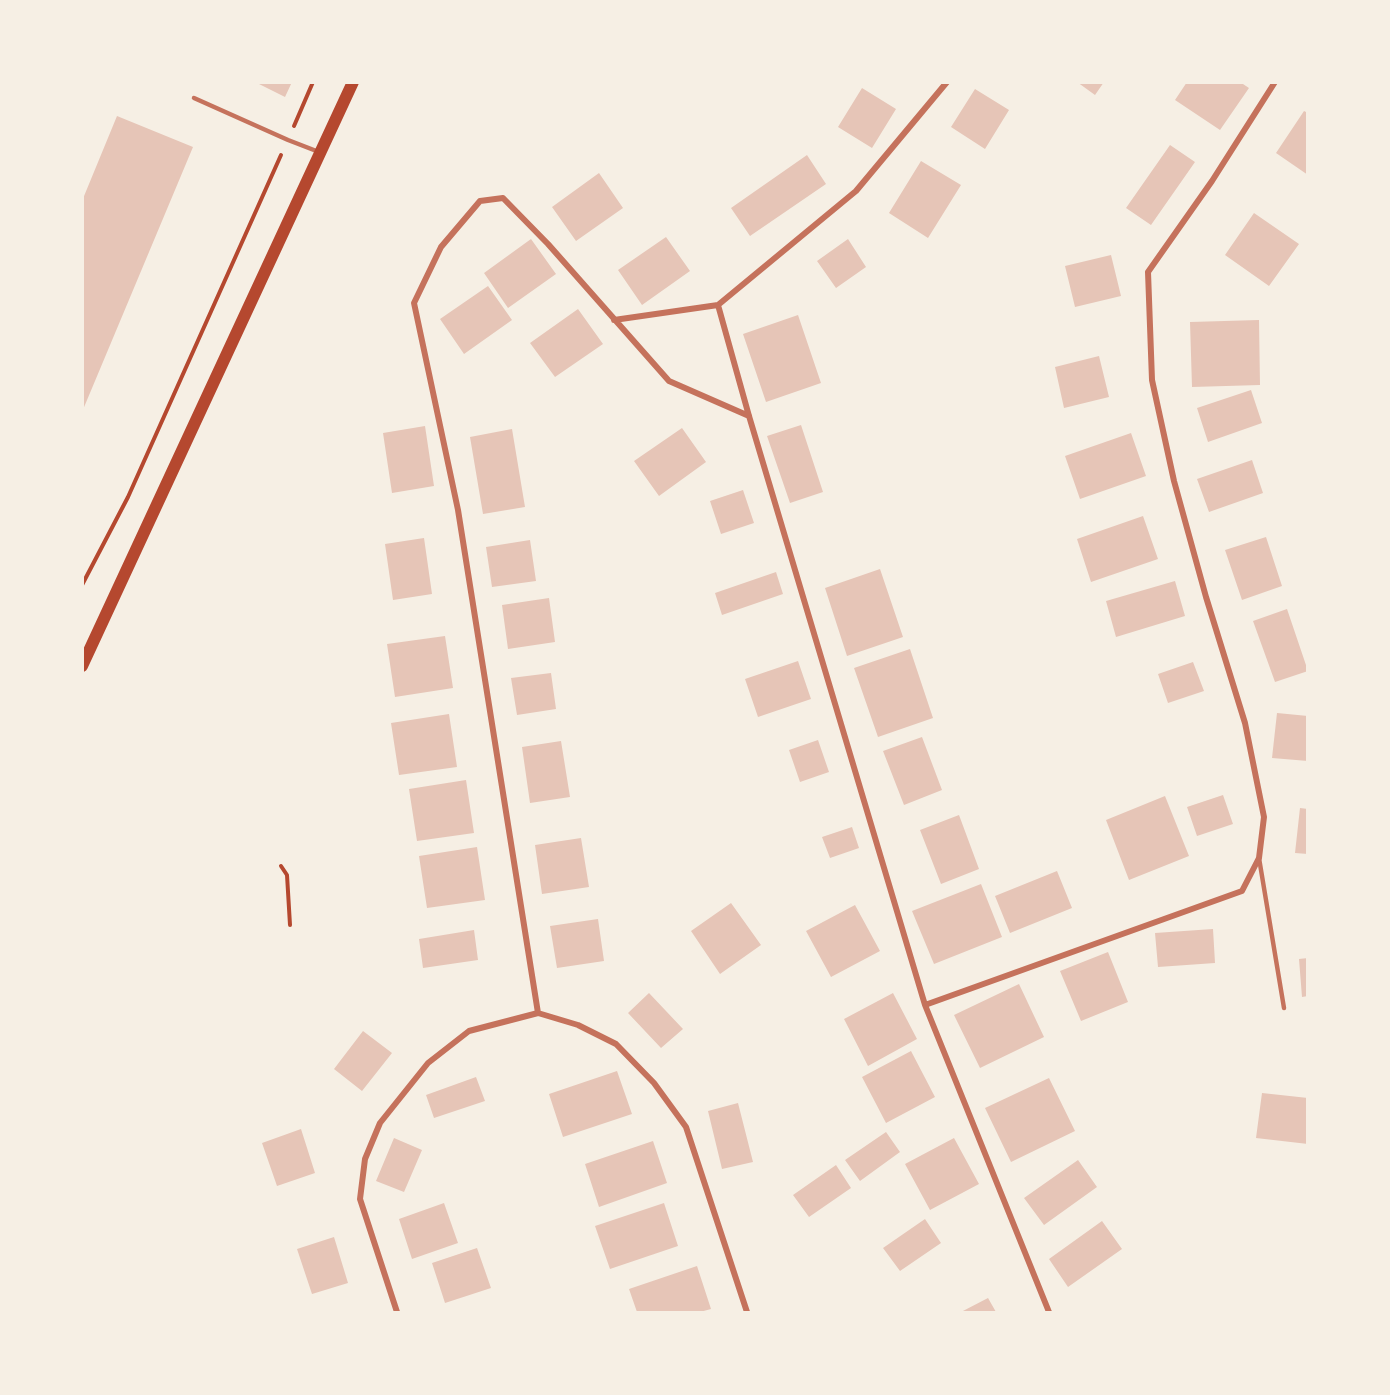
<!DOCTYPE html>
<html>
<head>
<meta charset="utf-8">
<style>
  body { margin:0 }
  #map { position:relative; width:1390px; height:1395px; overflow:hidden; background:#f6efe4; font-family:Rubik,sans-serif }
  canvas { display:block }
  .frame { position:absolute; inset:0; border:84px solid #f6efe4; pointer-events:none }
</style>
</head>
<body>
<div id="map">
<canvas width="1390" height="1395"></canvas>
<div class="frame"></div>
</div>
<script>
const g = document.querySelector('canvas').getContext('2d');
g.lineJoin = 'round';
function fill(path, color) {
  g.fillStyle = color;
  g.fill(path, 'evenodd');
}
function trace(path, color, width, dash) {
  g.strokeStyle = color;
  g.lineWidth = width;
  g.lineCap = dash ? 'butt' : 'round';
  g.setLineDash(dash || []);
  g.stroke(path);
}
fill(new Path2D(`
  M255 82H292L285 97Z
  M1077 82H1104L1095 95Z
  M1187 82H1240L1249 88 1220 130 1175 100Z
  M862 88 896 109 872 148 838 127Z
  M975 89 1009 110 985 149 951 127Z
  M1304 111 1308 113V175L1276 153Z
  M117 116 193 147 82 412V201Z
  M1170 145 1195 162 1151 225 1126 208Z
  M807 155 826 184 750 236 731 208Z
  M921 161 961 185 928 238 889 213Z
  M599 173 623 208 576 241 552 207Z
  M1254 213 1299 244 1269 286 1225 255Z
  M666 237 690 271 642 305 618 270Z
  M531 239 556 274 508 308 484 273Z
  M848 239 866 267 836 288 817 261Z
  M1111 255 1121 296 1075 307 1065 266Z
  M488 286 512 320 464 354 440 319Z
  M578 309 603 344 555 377 530 343Z
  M798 315 821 383 766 402 743 334Z
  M1259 320 1260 385 1192 387 1190 322Z
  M1099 356 1109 397 1064 408 1055 367Z
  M1251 390 1262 423 1208 442 1197 408Z
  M801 425 823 492 790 503 767 436Z
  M425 426 434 486 392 493 383 433Z
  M682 428 706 462 659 496 634 461Z
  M512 429 525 507 483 514 470 437Z
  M1131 433 1146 476 1080 499 1065 456Z
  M1252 460 1263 493 1209 512 1197 479Z
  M743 490 754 523 721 534 710 501Z
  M1143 516 1158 559 1091 582 1077 539Z
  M1266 537 1282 586 1242 600 1225 550Z
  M424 538 432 594 393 600 385 544Z
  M530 540 536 581 492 587 486 547Z
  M880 569 903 637 847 656 825 588Z
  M776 572 783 594 722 615 715 593Z
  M1175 581 1185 616 1116 637 1106 601Z
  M549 598 555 642 508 649 502 605Z
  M1287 609 1308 671 1275 682 1253 621Z
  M445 636 453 688 395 697 387 644Z
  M910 649 933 718 878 737 854 668Z
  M798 661 811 699 758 717 745 679Z
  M1193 662 1204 691 1168 703 1158 674Z
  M551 673 556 709 517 715 511 678Z
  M1277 713 1308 716V761L1272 758Z
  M449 714 457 767 399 775 391 723Z
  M922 737 942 790 904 805 883 751Z
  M818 740 829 772 800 782 789 750Z
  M561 741 570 797 530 803 522 747Z
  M466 780 474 833 417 841 409 789Z
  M1223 795 1233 824 1197 836 1187 807Z
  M1165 796 1189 856 1129 880 1106 820Z
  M1300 808 1308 809V854L1295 853Z
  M959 815 979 869 941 884 920 830Z
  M852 827 859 848 830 858 822 837Z
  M581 838 589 887 542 894 535 845Z
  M477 847 485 900 427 908 419 856Z
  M1057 871 1072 908 1010 933 995 896Z
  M981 884 1002 937 934 964 912 911Z
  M731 903 761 945 720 974 691 931Z
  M855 905 880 951 831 977 806 931Z
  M598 919 604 961 557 968 550 926Z
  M1213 929 1215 963 1158 967 1155 933Z
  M474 930 478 960 423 968 419 939Z
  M1108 952 1128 1002 1081 1021 1060 971Z
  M1308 958V996L1302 997 1299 959Z
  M1019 984 1044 1037 980 1068 954 1015Z
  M649 993 683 1029 661 1048 628 1013Z
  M893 993 917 1039 868 1066 844 1019Z
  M363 1031 392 1053 362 1091 334 1069Z
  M911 1051 935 1097 886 1123 862 1077Z
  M617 1071 632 1114 563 1137 549 1094Z
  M476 1077 485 1101 434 1118 426 1095Z
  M1049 1078 1075 1131 1011 1162 985 1108Z
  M1262 1093 1308 1098V1144L1256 1138Z
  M738 1103 753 1162 722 1169 708 1111Z
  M301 1129 315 1173 277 1186 262 1143Z
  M886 1132 900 1152 860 1181 845 1160Z
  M394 1138 422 1150 404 1192 376 1181Z
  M954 1138 979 1184 930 1210 905 1164Z
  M653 1141 667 1183 599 1207 585 1164Z
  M1078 1160 1097 1187 1044 1225 1024 1198Z
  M836 1165 851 1188 809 1217 793 1195Z
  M444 1203 458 1243 412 1259 399 1219Z
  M664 1203 678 1246 610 1269 595 1226Z
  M925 1219 941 1243 900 1271 883 1248Z
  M1102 1221 1122 1249 1068 1287 1049 1259Z
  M334 1237 348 1283 312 1294 297 1249Z
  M477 1248 491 1288 445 1303 432 1263Z
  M697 1266 711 1309 700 1312H637L629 1289Z
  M988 1298 996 1312H961Z`), '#e6c5b7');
trace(new Path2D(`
  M294 126 313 82
  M82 585 128 497 281 155
  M281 866 287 875 290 925`), '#b5482f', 4);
trace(new Path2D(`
  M194 98 288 140 319 152
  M1259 858 1284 1008`), '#c5725c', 4.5);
trace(new Path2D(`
  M718 305 749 416 925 1005 1049 1312
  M614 320 718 305 856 191 947 82
  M925 1005 1242 891 1259 858 1264 817 1245 723 1206 597 1174 481 1152 380 1148 272 1212 181 1275 82
  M538 1013 458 510 414 303 441 247 480 201 503 198 548 244 669 381 749 416
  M397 1312 360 1199 365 1159 380 1123 428 1063 469 1031 538 1013 578 1025 616 1044 654 1083 686 1127 747 1312`), '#c5725c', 6);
trace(new Path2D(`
  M82 666 353 82`), '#b5482f', 12);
</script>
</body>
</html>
